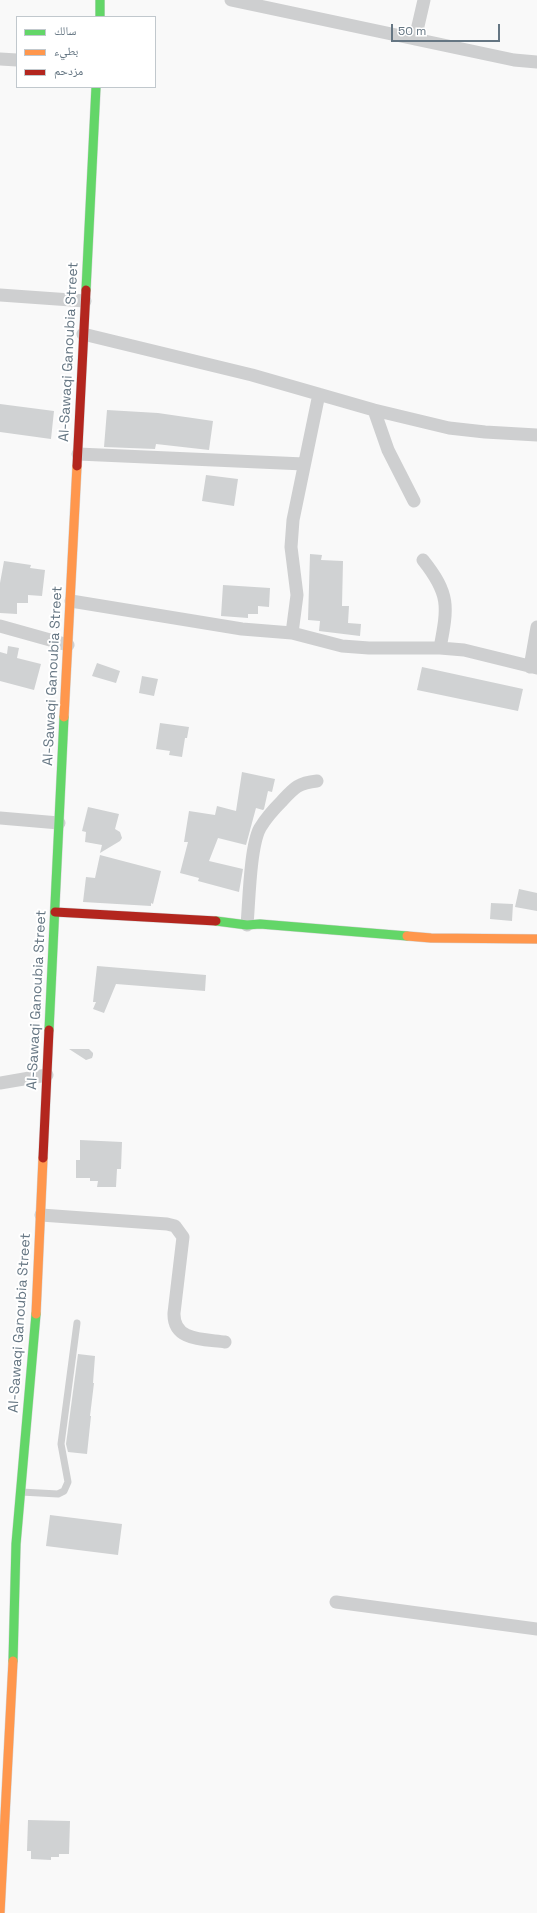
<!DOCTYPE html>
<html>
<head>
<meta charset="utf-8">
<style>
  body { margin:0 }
  #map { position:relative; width:537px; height:1913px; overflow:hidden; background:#f9f9f9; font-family:"Space Grotesk","Noto Naskh Arabic",sans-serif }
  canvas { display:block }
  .legend { position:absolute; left:16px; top:16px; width:140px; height:72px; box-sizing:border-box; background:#fff; border:1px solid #c1c8cd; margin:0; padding:5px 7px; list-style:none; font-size:12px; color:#657683 }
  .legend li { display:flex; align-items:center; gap:8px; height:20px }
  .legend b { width:20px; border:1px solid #c1c8cd }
  .scale { position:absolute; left:391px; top:24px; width:109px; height:18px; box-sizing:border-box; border:2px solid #657683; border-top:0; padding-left:5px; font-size:12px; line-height:14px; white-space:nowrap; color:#657683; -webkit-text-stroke:3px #fff; paint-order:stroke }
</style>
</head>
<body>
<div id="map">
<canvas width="537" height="1913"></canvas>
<ul class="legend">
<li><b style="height:5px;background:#63d668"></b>سالك</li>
<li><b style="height:5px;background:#ff974d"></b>بطيء</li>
<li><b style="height:5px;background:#b3261e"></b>مزدحم</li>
</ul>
<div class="scale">50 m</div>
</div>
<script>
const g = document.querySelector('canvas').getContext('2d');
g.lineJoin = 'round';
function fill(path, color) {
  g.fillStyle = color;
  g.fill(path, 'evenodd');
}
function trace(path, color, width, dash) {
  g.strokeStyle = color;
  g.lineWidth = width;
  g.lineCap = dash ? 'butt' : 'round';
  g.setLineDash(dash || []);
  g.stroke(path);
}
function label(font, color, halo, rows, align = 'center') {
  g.font = font + ' "Space Grotesk",sans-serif';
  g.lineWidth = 4;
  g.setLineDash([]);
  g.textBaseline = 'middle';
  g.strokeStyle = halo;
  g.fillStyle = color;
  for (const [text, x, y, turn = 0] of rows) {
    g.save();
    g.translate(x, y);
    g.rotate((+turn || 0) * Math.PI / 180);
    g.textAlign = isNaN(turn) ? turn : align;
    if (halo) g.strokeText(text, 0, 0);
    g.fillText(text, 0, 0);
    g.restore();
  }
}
fill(new Path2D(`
  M0 404 54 411 51 439 0 432Z
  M107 410 158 413 213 421 209 450 156 444 155 449 104 447Z
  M206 475 238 479 234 506 202 501Z
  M310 554 322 555 321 560 343 561 342 606H349L348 623 361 624 360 636 319 631 320 621 308 620Z
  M4 561 31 565 30 568 45 570 42 596 28 595V603H17V614L0 613V583Z
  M223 585 270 588 269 607 258 606V614H248V618L221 616Z
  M8 646 19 648 17 658 41 664 34 690 0 681V652L7 654Z
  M97 663 120 671 116 683 92 676Z
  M422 667 523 689 518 711 417 690Z
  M142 676 158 679 154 696 139 693Z
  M160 723 189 727 187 738H185L182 757 169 755 170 751 156 749Z
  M242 772 275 779 272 792 268 791 264 809 263 810 256 808 246 845 218 838 209 861 243 869 239 892 198 881 199 878 180 873 188 842H184L189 811 215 815 217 806 236 811Z
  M88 807 119 814 115 829 120 832 122 838 120 841 100 853 102 845 85 842 86 832 82 831Z
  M100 855 161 871 153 904 151 903V906L83 902 86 877 95 878Z
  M519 889 537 893V911L515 907Z
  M491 903 513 904 512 921 490 919Z
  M97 966 206 975 205 991 116 984 104 1013 93 1009 96 1002H93Z
  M69 1049H89L93 1053V1055L92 1058 86 1060Z
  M80 1140 122 1142 121 1169H117L116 1187H97L98 1181H90V1178H76V1160H80Z
  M78 1354 95 1356 93 1383H94L90 1416H91L87 1454 68 1452 66 1444Z
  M50 1515 122 1524 118 1555 46 1546Z
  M28 1820 70 1821 69 1854H59V1857H51V1860L31 1859V1851H27Z`), '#d0d2d3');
const fast = new Path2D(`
  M100 0V17
  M86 290 96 87
  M216 921 247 925 260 924 407 936
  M49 1030 64 717
  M13 1661 16 1544 36 1314`);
const slow = new Path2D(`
  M64 717 77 466
  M407 936 431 938 537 939
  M36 1314 43 1158
  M0 1913 13 1661`);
const jam = new Path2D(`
  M77 466 86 290
  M55 912 216 921
  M43 1158 49 1030`);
trace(fast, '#d5d6d7', 10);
trace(slow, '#d5d6d7', 10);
trace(jam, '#d5d6d7', 10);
trace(new Path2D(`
  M21 1492 58 1494 64 1491 68 1482 61 1444 77 1323`), '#cecfd0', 7);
trace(new Path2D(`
  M231 0 514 60 537 62
  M415 39 424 0
  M0 59 17 60
  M0 295 85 301
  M83 334 252 375 374 410 449 428 485 432 537 435
  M374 410 388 450 414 501
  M78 454 304 464
  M423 560C450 594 448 606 440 648
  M71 601 242 629 292 633 342 646 369 648H440L464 650 537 668
  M0 626 68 645
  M292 633 297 595 291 547 293 520 319 394
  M530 667 537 627
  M0 818 59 823
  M247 925C249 903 250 846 260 828 266 818 274 809 282 801 294 788 298 783 317 781
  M0 1083 47 1075
  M41 1215 167 1224 175 1226 183 1237 174 1313C173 1341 203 1339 225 1342
  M336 1602 537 1629`), '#cecfd0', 13);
trace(fast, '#63d668', 9);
trace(slow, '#ff974d', 9);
trace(jam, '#b3261e', 9);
label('14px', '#657683', '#fff', [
  ["Al-Sawaqi Ganoubia Street",69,352,-87],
  ["Al-Sawaqi Ganoubia Street",53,676,-87],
  ["Al-Sawaqi Ganoubia Street",37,1000,-87],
  ["Al-Sawaqi Ganoubia Street",20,1323,-86]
]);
</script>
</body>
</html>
